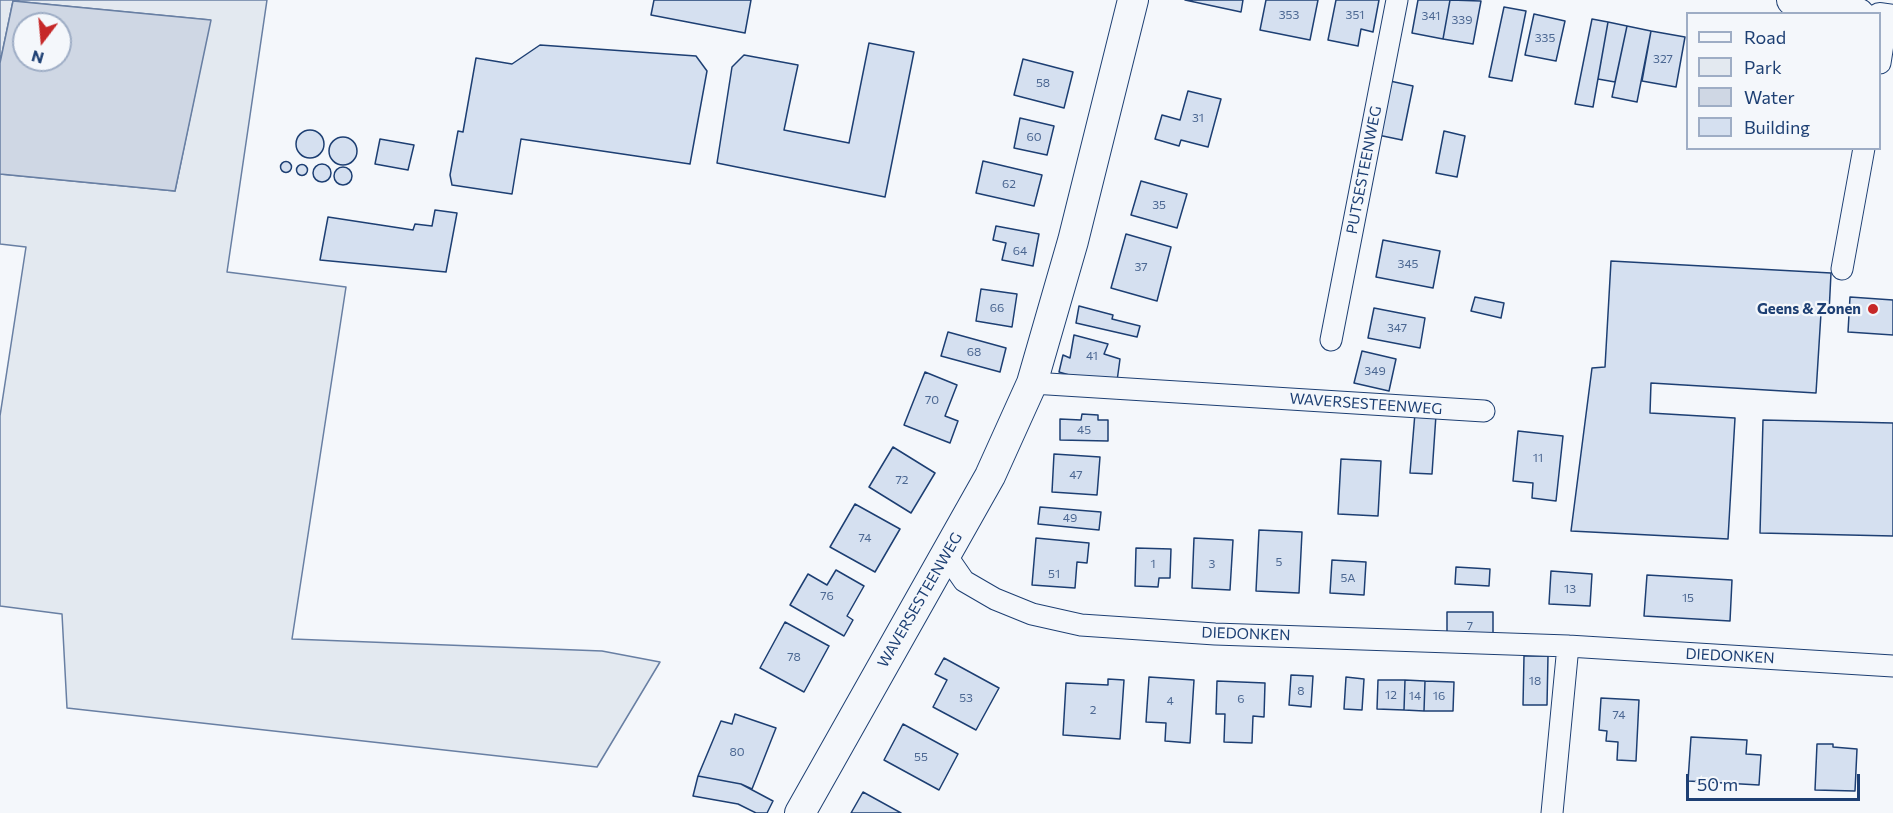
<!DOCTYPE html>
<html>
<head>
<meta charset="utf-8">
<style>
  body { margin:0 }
  #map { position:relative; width:1893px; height:813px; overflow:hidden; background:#f4f7fb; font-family:Commissioner,sans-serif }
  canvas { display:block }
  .legend { position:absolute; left:1686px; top:12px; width:195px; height:138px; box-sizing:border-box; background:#f4f7fb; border:2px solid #9eadc5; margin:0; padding:8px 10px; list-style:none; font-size:18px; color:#1d3f73 }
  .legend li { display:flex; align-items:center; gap:12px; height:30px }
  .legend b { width:30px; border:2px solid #9eadc5 }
  .north { position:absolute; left:12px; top:12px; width:60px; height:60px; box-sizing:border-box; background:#f4f7fb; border:2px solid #9eadc5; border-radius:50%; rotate:196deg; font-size:16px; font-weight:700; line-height:24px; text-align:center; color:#1d3f73 }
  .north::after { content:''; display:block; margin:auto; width:21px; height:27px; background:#c62828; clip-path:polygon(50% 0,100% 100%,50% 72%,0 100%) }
  .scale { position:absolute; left:1686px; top:774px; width:174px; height:27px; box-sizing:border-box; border:3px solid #1d3f73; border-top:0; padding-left:8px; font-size:18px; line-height:21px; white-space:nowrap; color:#1d3f73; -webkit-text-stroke:4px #f4f7fb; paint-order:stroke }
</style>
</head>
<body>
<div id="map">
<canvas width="1893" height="813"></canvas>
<ul class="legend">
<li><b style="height:8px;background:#f4f7fb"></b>Road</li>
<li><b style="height:16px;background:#e3e9f0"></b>Park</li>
<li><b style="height:16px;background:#cfd7e4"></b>Water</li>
<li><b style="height:16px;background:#d5e0f0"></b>Building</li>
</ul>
<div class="north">N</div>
<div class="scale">50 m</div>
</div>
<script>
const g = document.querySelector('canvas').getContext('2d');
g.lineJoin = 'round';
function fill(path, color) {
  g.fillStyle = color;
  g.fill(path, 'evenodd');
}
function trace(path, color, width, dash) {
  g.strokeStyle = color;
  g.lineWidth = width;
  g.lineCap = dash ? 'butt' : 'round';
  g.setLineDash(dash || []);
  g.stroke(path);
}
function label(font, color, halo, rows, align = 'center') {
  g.font = font + ' Commissioner,sans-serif';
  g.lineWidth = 4.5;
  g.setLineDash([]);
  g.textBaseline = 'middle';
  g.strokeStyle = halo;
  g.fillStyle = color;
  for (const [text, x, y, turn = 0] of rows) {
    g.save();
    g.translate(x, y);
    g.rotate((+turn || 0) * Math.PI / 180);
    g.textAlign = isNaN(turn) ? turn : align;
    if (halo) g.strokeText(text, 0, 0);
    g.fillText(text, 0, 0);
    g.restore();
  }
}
const green = new Path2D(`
  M0 0H267L227 272 346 287 292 639 602 651 660 662 597 767 67 708 62 614 0 606V416L26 247 0 244V174L175 191 210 20 13 1 0 63Z`);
fill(green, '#e3e9f0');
trace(green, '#687fa3', 1.5);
const water = new Path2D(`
  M13 1 211 20 175 191 0 174V63ZM24 24H60V60H24Z`);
fill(water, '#cfd7e4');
trace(water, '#687fa3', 1.5);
const building = new Path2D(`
  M654 0H751L745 33 651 15Z
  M1185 0H1243L1241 12Z
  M1266 0H1318L1310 40 1260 30Z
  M1336 0H1379L1373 32 1361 29 1358 46 1328 40Z
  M1418 0H1450L1443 39 1412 33Z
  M1450 0 1481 1 1473 44 1443 39Z
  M1504 7 1526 11 1512 81 1489 77Z
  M1534 14 1565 21 1556 61 1525 55Z
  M1592 19 1608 22 1593 107 1575 104Z
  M1608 22 1627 26 1615 82 1598 79Z
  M1627 26 1651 31 1637 102 1612 97Z
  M1651 31 1685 37 1676 87 1642 81Z
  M869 43 914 52 885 197 717 163 732 67 744 55 798 65 784 130 849 143Z
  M540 45 696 56 707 71 690 164 521 139 512 194 452 185 450 175 458 131 463 132 476 58 512 64Z
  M1023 59 1073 72 1064 108 1014 95Z
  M1390 81 1413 86 1402 140 1378 135Z
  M1188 91 1221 99 1208 147 1181 140 1179 146 1155 139 1162 115 1180 120Z
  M1020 118 1054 126 1047 155 1014 148Z
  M296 144a14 14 0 1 1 28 0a14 14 0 1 1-28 0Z
  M1444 131 1465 136 1457 177 1436 173Z
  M329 151a14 14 0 1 1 28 0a14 14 0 1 1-28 0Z
  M380 139 414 145 408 170 375 164Z
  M983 161 1042 175 1034 206 976 193Z
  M280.5 167a5.5 5.5 0 1 1 11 0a5.5 5.5 0 1 1-11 0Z
  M313 173a9 9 0 1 1 18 0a9 9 0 1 1-18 0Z
  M296.5 170a5.5 5.5 0 1 1 11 0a5.5 5.5 0 1 1-11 0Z
  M334 176a9 9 0 1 1 18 0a9 9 0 1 1-18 0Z
  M1141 181 1187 194 1177 228 1131 215Z
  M435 210 457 213 446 272 320 260 328 217 413 230 415 224 432 226Z
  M996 226 1039 234 1033 266 1002 260 1006 243 993 240Z
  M1126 234 1171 247 1157 301 1111 288Z
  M1383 240 1440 251 1433 288 1376 277Z
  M1611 261 1831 273 1829 313H1821L1816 393 1651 383 1650 413 1735 418 1728 539 1571 531 1592 368 1605 367Z
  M981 289 1017 294 1012 327 976 321Z
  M1475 297 1504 303 1501 318 1471 311Z
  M1850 297 1893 300V335L1848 332Z
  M1079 306 1113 315 1112 319 1140 326 1137 337 1076 323Z
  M1374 308 1425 318 1420 348 1368 338Z
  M948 332 1006 348 1000 372 941 356Z
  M1074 335 1108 344 1104 354 1120 359 1117 381 1086 380 1059 372 1063 355 1070 358Z
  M1362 351 1396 359 1389 391 1354 383Z
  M925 372 957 385 945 416 958 421 950 443 904 425Z
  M1415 413 1436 415 1432 474 1410 473Z
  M1082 414 1098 415V420H1108V441L1060 440V419L1081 420Z
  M1763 420 1893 423V536L1760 533Z
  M1518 431 1563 436 1556 501 1532 498 1533 483 1513 481Z
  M893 447 935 473 911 513 869 487Z
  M1054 454 1100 457 1097 495 1052 492Z
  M1341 459 1381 461 1378 516 1338 514Z
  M855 504 900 529 875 572 830 547Z
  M1040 507 1101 512 1099 530 1038 524Z
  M1259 530 1302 532 1299 593 1256 591Z
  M1036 538 1089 543 1087 563 1077 562 1075 588 1032 585Z
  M1194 538 1233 540 1230 590 1192 588Z
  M1136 548 1171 549 1170 578H1159L1158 587 1135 586Z
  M1332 560 1366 562 1364 595 1330 593Z
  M1456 567 1490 569 1489 586 1455 584Z
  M836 570 864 586 847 616 853 620 844 636 790 605 808 574 827 585Z
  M1551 571 1592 574 1590 606 1549 604Z
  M1647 575 1732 580 1730 621 1644 616Z
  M1447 612H1493V639H1447Z
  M785 622 829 646 804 692 760 668Z
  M1524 656H1548L1547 705H1523Z
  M944 658 999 688 976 730 933 707 947 680 935 674Z
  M1291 675 1313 676 1311 707 1289 705Z
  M1149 677 1194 680 1190 743 1165 741 1166 723 1146 722Z
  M1346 677 1364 679 1362 710 1344 709Z
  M1108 679 1124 680 1120 739 1063 735 1066 683 1108 685Z
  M1378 680H1405L1404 710 1377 709Z
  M1405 680 1425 681 1424 711 1404 710Z
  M1217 681 1265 683 1264 717 1253 716 1252 743 1224 742 1225 714H1216Z
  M1425 681 1454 682 1453 711H1424Z
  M1601 698 1639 700 1636 761 1617 760 1618 742 1606 741 1607 731 1599 730Z
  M735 714 776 728 752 789 741 784 698 776 721 721 732 724Z
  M903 724 958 754 939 790 884 760Z
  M1691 737 1747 740 1746 754 1761 755 1759 785 1688 781Z
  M1817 744H1833V747L1857 749 1855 791 1815 790Z
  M698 776 741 784 773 801 767 813H756L738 804 693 796Z
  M863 792 901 813H851Z`);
fill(building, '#d5e0f0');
trace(building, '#1d3f73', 1.5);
const street = new Path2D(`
  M1880 63 1887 19
  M1842 269 1864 148
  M1331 340 1397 0
  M1032 383 1484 411
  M946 555 964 581 995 599 1032 614 1081 625 1215 634 1568 646 1893 666
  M1552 813 1568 646`);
const secondary = new Path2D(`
  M1792 0 1859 14
  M1880 18 1893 20
  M800 813 990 476 1032 383 1073 241 1133 0`);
trace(street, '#1d3f73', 23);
trace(secondary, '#1d3f73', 32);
trace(street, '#f4f7fb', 21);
trace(secondary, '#f4f7fb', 30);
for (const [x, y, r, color] of [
  [1873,309,6,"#c62828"]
]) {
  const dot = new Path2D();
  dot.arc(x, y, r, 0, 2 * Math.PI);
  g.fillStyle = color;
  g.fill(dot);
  trace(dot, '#f4f7fb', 2);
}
label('12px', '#4b6792', null, [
  ["353",1289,15],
  ["351",1355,15],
  ["341",1431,16],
  ["339",1462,20],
  ["335",1545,38],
  ["327",1663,59],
  ["58",1043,83],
  ["31",1198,118],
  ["60",1034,137],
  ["62",1009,184],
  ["35",1159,205],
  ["64",1020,251],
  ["345",1408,264],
  ["37",1141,267],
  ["66",997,308],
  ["347",1397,328],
  ["68",974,352],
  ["41",1092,356],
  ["349",1375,371],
  ["70",932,400],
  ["45",1084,430],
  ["11",1538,458],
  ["47",1076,475],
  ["72",902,480],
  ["49",1070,518],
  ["74",865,538],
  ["5",1279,562],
  ["1",1153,564],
  ["3",1212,564],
  ["51",1054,574],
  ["5A",1348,578],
  ["13",1570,589],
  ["76",827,596],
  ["15",1688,598],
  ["7",1470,626],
  ["78",794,657],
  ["18",1535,681],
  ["8",1301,691],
  ["12",1391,695],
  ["14",1415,696],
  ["16",1439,696],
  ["53",966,698],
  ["6",1241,699],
  ["4",1170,701],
  ["2",1093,710],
  ["74",1619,715],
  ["80",737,752],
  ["55",921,757]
]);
label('15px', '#1d3f73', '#f4f7fb', [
  ["PUTSESTEENWEG",1364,170,-79],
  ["WAVERSESTEENWEG",1366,404,4],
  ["WAVERSESTEENWEG",920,600,-60],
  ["DIEDONKEN",1246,634,2],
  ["DIEDONKEN",1730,656,3]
]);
label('bold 15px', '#1d3f73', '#f4f7fb', [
  ["Geens & Zonen",1861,309]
], 'right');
</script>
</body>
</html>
